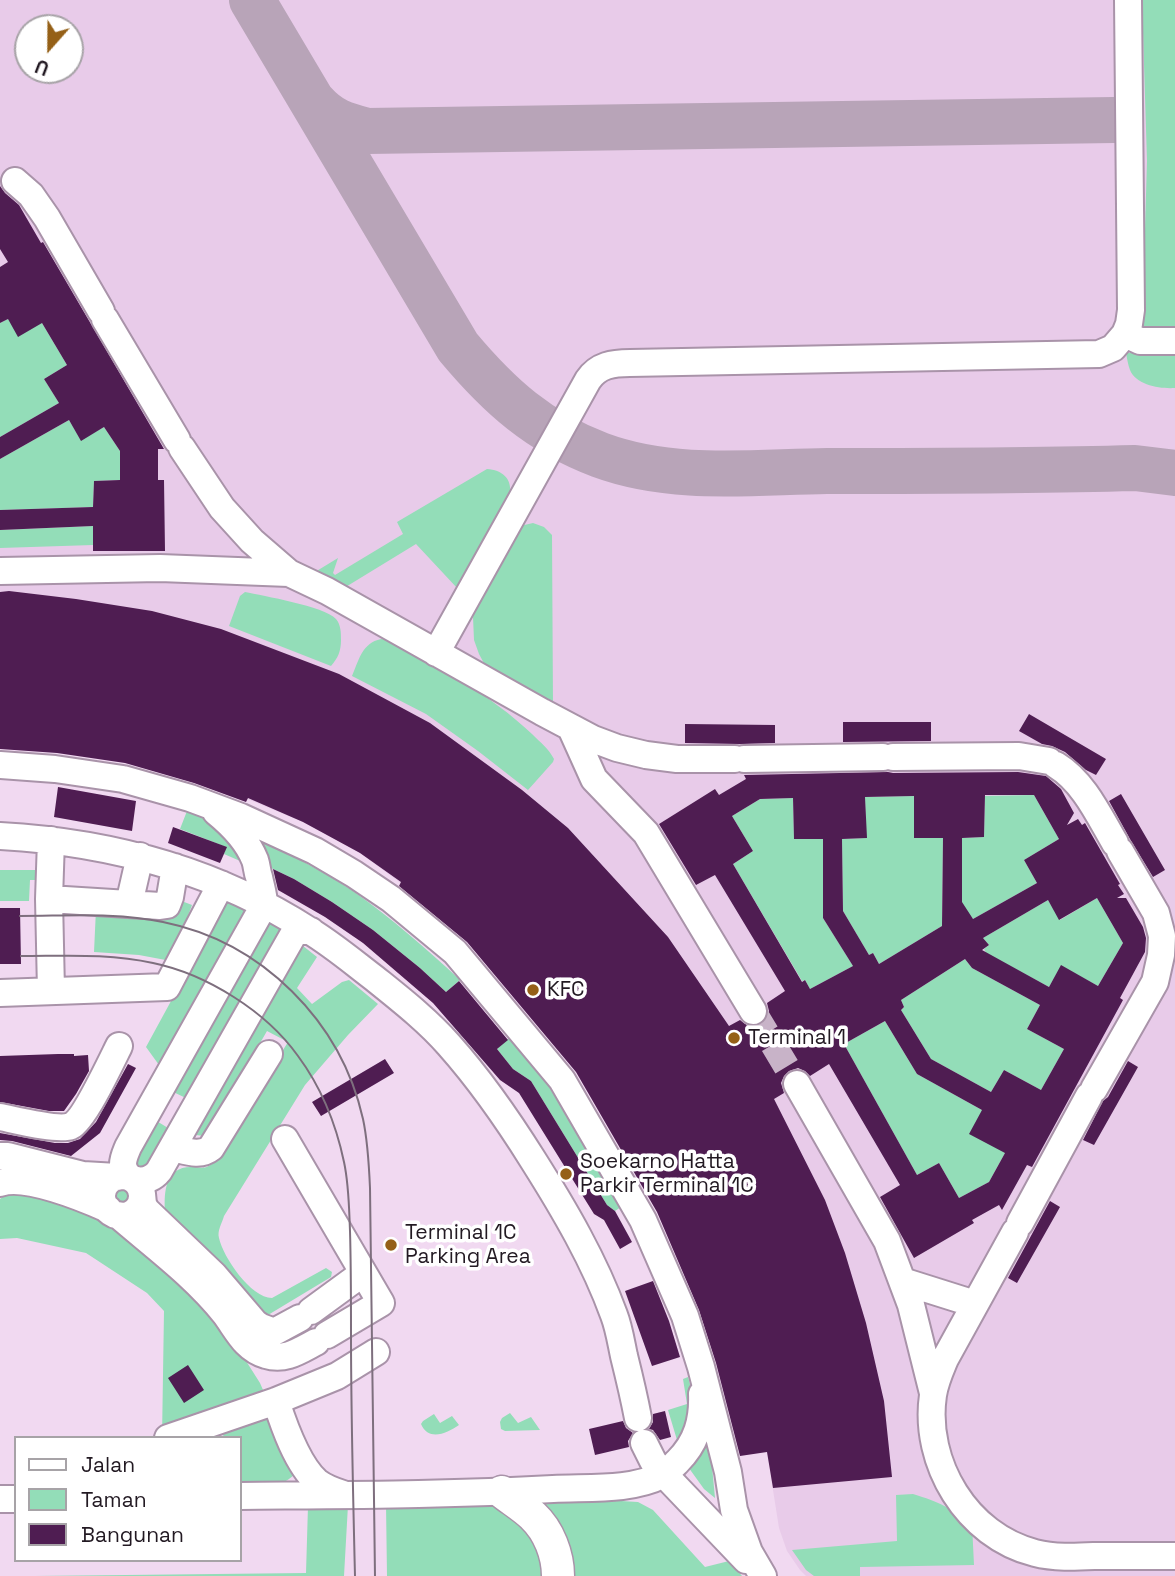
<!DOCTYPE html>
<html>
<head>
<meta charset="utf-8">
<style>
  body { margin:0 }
  #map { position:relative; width:1175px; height:1576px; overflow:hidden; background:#f1d9f1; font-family:"Space Grotesk",sans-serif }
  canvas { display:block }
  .legend { position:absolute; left:14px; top:1436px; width:228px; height:126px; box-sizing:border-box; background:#fff; border:2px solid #a7a3a7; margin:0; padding:9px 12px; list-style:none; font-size:21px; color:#221922 }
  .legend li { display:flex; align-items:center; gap:14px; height:35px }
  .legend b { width:35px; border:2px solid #a7a3a7 }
  .north { position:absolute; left:14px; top:14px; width:70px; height:70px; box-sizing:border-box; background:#fff; border:2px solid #a7a3a7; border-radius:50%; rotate:201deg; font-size:19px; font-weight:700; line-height:28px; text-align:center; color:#221922 }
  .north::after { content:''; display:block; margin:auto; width:24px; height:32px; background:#956017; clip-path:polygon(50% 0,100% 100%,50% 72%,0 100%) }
</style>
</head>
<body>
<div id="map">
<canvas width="1175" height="1576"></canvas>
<ul class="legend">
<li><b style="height:9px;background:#fff"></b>Jalan</li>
<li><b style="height:19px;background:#93ddb8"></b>Taman</li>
<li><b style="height:19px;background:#4f1d52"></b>Bangunan</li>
</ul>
<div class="north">U</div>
</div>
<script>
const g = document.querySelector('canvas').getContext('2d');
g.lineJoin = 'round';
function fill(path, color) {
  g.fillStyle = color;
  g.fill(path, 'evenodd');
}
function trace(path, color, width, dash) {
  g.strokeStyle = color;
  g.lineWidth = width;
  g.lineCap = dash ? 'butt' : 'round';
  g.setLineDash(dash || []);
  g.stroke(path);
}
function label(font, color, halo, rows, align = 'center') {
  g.font = font + ' "Space Grotesk",sans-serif';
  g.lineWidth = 7;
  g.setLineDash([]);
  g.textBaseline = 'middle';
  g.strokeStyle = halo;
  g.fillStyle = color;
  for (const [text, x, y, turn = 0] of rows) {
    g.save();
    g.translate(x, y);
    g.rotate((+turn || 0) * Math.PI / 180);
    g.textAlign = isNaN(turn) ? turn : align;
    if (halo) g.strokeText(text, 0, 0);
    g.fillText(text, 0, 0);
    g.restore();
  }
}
fill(new Path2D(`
  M0 0H1175V1576H806L800 1570 787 1551 779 1528 767 1452 618 1044 360 853 303 822 0 697ZM28 28H70V70H28Z`), '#e8cbe9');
fill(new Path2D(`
  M1142 0H1175V331H1142L1147 161Z
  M8 319 42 323 67 365 44 379 59 403 0 437V323Z
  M1126 353H1175V388C1160 389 1136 385 1130 370 1128 365 1127 358 1126 353Z
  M69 420 81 440 104 427 120 451V480L94 481 93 507 0 510V459Z
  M487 469C502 470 512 478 510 494L458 589 416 544 344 588 315 572 338 558 333 573 335 575 403 534 397 522Z
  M533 523 544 527 552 535 553 705 486 667 479 654 474 640 473 617 475 605 520 526Z
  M93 526V545L0 548V530Z
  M245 592C263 596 324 606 336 619 341 625 341 633 341 640 341 651 338 658 331 666L229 626 240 596Z
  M381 639 390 640C439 668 490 694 532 734 540 742 549 749 554 759L553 762 528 790 478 751 426 714 352 676C359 660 362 643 381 639Z
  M1034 795 1059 839 1024 860 1037 883 973 919 962 908V838L984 837 985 796Z
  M914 796V838H943L942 917 947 923 879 964 873 953 869 955 843 911 842 839 866 838 865 797Z
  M793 798 794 838 823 839V918L853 966 810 989 805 980 802 981 733 864 753 851 732 816 760 799Z
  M187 811 213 822 247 864 224 854 226 847 180 829Z
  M259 838C291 855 323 871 353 891 391 918 426 948 460 980L446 992 420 968 373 930 332 902 294 879 269 867 255 841Z
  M0 870H35V880H30L29 901H0Z
  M1097 898 1123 943 1098 986 1061 966 1049 987 986 953 984 949 989 945 983 938 1048 900 1060 920Z
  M179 900 192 905 171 961 139 955 94 952 96 909Z
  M226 900 249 909 159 1065 146 1047Z
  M262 918 285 930 188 1099 169 1090Z
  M298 942 317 957 297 988 312 1004 342 982 349 980 378 1004 348 1035 305 1085 224 1216C222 1223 217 1231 219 1238 223 1257 251 1298 272 1298L326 1268 332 1272 331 1277 268 1315H264L165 1211C164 1192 165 1167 191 1167 201 1167 205 1170 213 1163L288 1042 267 1031 210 1130 204 1136 196 1135 192 1130Z
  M965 959 972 968 1040 1005 1027 1029 1064 1049 1041 1090 1004 1070 991 1092 931 1059 901 1010 904 1007 901 1000Z
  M885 1021 917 1074 982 1110 1005 1153 989 1182 959 1198 939 1163 917 1175 844 1044Z
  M510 1037 548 1085 621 1207 615 1211 607 1205 531 1081 513 1069 497 1049Z
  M150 1117 173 1131 152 1169H137L131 1157Z
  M130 1184 133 1204 129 1208 108 1198 111 1187Z
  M24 1192 76 1207 115 1229 156 1254 220 1320 260 1383 298 1471C281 1490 263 1486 240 1488V1438H225L216 1425 162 1438 164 1311 147 1293 86 1253 17 1238 0 1239V1199L7 1194Z
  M688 1377 693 1395 680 1450 668 1410 687 1404 683 1379Z
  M510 1413 518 1423 531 1417 540 1430 505 1431 501 1429 500 1422 502 1418Z
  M434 1414 440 1423 452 1416 459 1425C447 1433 429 1442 421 1424L423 1421Z
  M709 1434 715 1498 704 1489 686 1464Z
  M913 1494C939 1502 951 1508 972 1524L974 1565 860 1567V1576H814L806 1570 792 1550 897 1541 896 1495Z
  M621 1501 638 1502 653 1510 705 1567 729 1561 742 1576H568L531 1503Z
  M500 1503 537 1534 542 1576H387L386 1504Z
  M348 1505 344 1576H35L306 1573 308 1506Z`), '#93ddb8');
trace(new Path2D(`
  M252 0 458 347C499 396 539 432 600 455 673 482 751 472 827 471 930 471 1033 471 1135 468L1175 473
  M314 103C330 121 344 125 367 131L1114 120`), '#b8a4b8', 46);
fill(new Path2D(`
  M0 186 5 193 19 205 41 243 43 242 164 449H158V480H164L165 551H93V526L0 530V510L93 507 94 481 120 480V451L104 427 81 441 69 420 0 459V437L59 403 44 379 67 365 42 323 18 337 8 319 0 323V267L8 262 0 249Z
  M9 591 76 599 152 611 221 629 339 674 430 723 522 790 568 828 668 937 729 1026 740 1020 745 1024 753 1027 762 1024 766 1019 769 1011 767 1003 785 991 715 875 696 885 659 824 715 789 719 795 746 779 744 775 888 772 893 773 1018 772 1046 776 1061 789 1074 813 1067 825 1078 819 1082 825 1085 823 1120 884 1118 885 1124 894 1117 898H1126L1143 927 1146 938 1145 952 1120 998 1123 1000 1032 1167 1027 1165 1002 1210 999 1205 972 1220 974 1223 914 1258 880 1197 900 1185 829 1064 810 1076 805 1071 798 1068 789 1071 784 1076 781 1083 784 1093 774 1099 825 1200 845 1253 866 1323 884 1401 892 1477 773 1488 767 1452 740 1456 716 1363 699 1310 657 1212 576 1072 467 942 399 886 401 882 360 853 303 822 248 798 246 802 194 783 125 763 57 753 0 749V592ZM985 795H1034L1059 839 1024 860 1037 883 973 919 962 902V838L984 837ZM914 796V838H943L942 926 879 964 873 953 869 955 843 911 842 839 867 838 865 797ZM793 798 794 839H823V918L853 966 810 989 805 980 802 982 733 864 753 851 732 816 760 799ZM1097 898 1123 943 1098 986 1061 965 1049 987 982 950 989 945 983 938 1048 900 1059 920ZM965 959 972 968 1040 1005 1027 1029 1064 1049 1041 1090 1004 1070 991 1092 931 1059 901 1010 904 1007 901 1000ZM885 1021 917 1074 982 1110 969 1134 1005 1153 989 1182 959 1198 939 1163 917 1175 844 1044Z
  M1029 714 1106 759 1096 775 1086 770 1065 752 1052 746 1042 744 1019 731Z
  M843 722H931V741L843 742Z
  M685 724 775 725V743L740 744 685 743Z
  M58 787 136 801 132 831 54 817Z
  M1121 794 1165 870 1153 877 1130 839 1109 801Z
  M173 827 227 847 220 863 168 843Z
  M273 869 294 879 332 902 373 930 420 968 446 992 459 981 508 1040 497 1049 513 1069 531 1081 607 1205 615 1211 632 1242 620 1249 604 1220 594 1214 519 1093 500 1080 433 1003 363 943 325 917 278 890Z
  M0 908H20L21 964H0Z
  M58 1054H74V1056L88 1055 89 1071 76 1094 64 1111H49L0 1102V1056Z
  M385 1059 394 1073 321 1116 312 1102Z
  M1128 1061 1138 1067 1094 1145 1083 1140 1103 1101 1108 1097Z
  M128 1064 136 1068 100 1133 71 1156 12 1141 0 1140V1133L55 1143H68L80 1139 96 1122Z
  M1050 1201 1060 1207 1017 1283 1008 1278Z
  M653 1281 669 1321 680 1357 652 1366 625 1291Z
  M188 1365 204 1390 184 1403 168 1378Z
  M665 1411 671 1437 660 1440 653 1430 649 1429 653 1422V1414Z
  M623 1421 626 1428 633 1433 628 1441 629 1447 595 1455 589 1429Z`), '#4f1d52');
trace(new Path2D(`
  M753 1011 797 1084`), '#c8b3c8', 26, [26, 13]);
const minor = new Path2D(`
  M1128 0 1131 310 1129 324 1125 334 1140 341H1175
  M15 181 31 195 47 218 101 311
  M105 319 177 440
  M182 448 222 508 252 541 289 573 327 591 542 712 593 739 617 748 646 755 677 759H735
  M0 571 160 568 289 573
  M436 653 588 380C598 365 613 363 630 363L1099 354 1113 348 1125 334
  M571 728 594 779 646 833 753 1011
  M893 757 1019 756 1049 761
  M744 759 883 757
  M0 765 55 769 123 779 190 798 241 817 315 851 354 874 391 899 455 952 562 1080 643 1220 685 1316 701 1367 728 1472 734 1510 749 1552 763 1576
  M1056 765C1084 782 1099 816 1115 843
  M216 812C232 825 247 840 255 860 257 866 257 872 259 877 261 887 264 895 264 905L128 1147C126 1152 123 1158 123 1164 125 1184 148 1185 159 1171L293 935 299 931H311
  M0 836C110 842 217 871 310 931 333 945 353 962 374 978 400 999 427 1020 449 1045 481 1081 508 1120 533 1160 564 1209 594 1260 614 1315 619 1328 621 1342 624 1356 629 1376 634 1397 638 1418
  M51 840 49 899 51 991
  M49 899 160 906 167 905 170 897 175 867
  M129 904 140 856
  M0 993 167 987 221 884
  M797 1084 887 1241 911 1305 933 1393
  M1094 1089 1155 982 1161 955 1162 936 1156 913 1120 851
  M0 1117C15 1120 58 1131 71 1126 84 1120 111 1062 119 1046
  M285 1139 381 1303 327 1335
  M173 1148C186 1151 200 1157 211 1148L269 1054
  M0 1156H8L83 1175 117 1177
  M102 1196a20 20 0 1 1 40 0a20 20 0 1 1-40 0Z
  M0 1183C25 1174 83 1198 108 1209
  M142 1194 143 1204 146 1210 214 1275 255 1323 261 1327 269 1330 276 1331 300 1318
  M118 1215C155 1247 195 1276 225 1314 237 1330 245 1349 266 1355 285 1361 299 1351 316 1342
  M1020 1223 1089 1096
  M1015 1232 945 1359C940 1371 935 1382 933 1395 923 1463 967 1536 1035 1553 1054 1558 1075 1557 1094 1556 1121 1556 1148 1556 1175 1556
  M902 1281 975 1304
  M311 1311 363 1273
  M276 1401C284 1426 297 1464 317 1482 325 1488 333 1491 343 1494
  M168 1438 276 1401 337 1376 376 1352
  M644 1443 653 1461 659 1469 746 1560
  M240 1496C344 1495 448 1495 553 1489 587 1487 631 1491 662 1475 668 1472 673 1466 678 1461 697 1442 703 1420 702 1394
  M0 1499H16`);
const major = new Path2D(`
  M502 1492C512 1500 524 1507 533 1516 549 1531 558 1555 558 1576`);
trace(minor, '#a993a9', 30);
trace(major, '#a993a9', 35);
trace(minor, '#fff', 26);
trace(major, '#fff', 32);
trace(new Path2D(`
  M20 916C68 916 116 912 163 922 262 942 341 1021 363 1119 368 1142 369 1165 370 1188L375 1576
  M21 956C65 956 109 953 153 963 206 974 266 1011 298 1056 321 1087 336 1124 344 1162 349 1185 349 1208 350 1231 351 1264 351 1298 351 1332 351 1413 353 1495 355 1576`), '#7e6f7e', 2);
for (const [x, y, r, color] of [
  [533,990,7,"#956017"],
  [734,1038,7,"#956017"],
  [566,1174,7,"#956017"],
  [391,1245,7,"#956017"]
]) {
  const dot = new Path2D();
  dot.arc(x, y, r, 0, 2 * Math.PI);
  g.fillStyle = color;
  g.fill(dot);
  trace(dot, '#fff', 2.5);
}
label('21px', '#221922', '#fff', [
  ["KFC",547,990],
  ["Terminal 1",748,1038],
  ["Soekarno Hatta",580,1162],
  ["Parkir Terminal 1C",580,1186],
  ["Terminal 1C",405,1233],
  ["Parking Area",405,1257]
], 'left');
</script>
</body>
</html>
